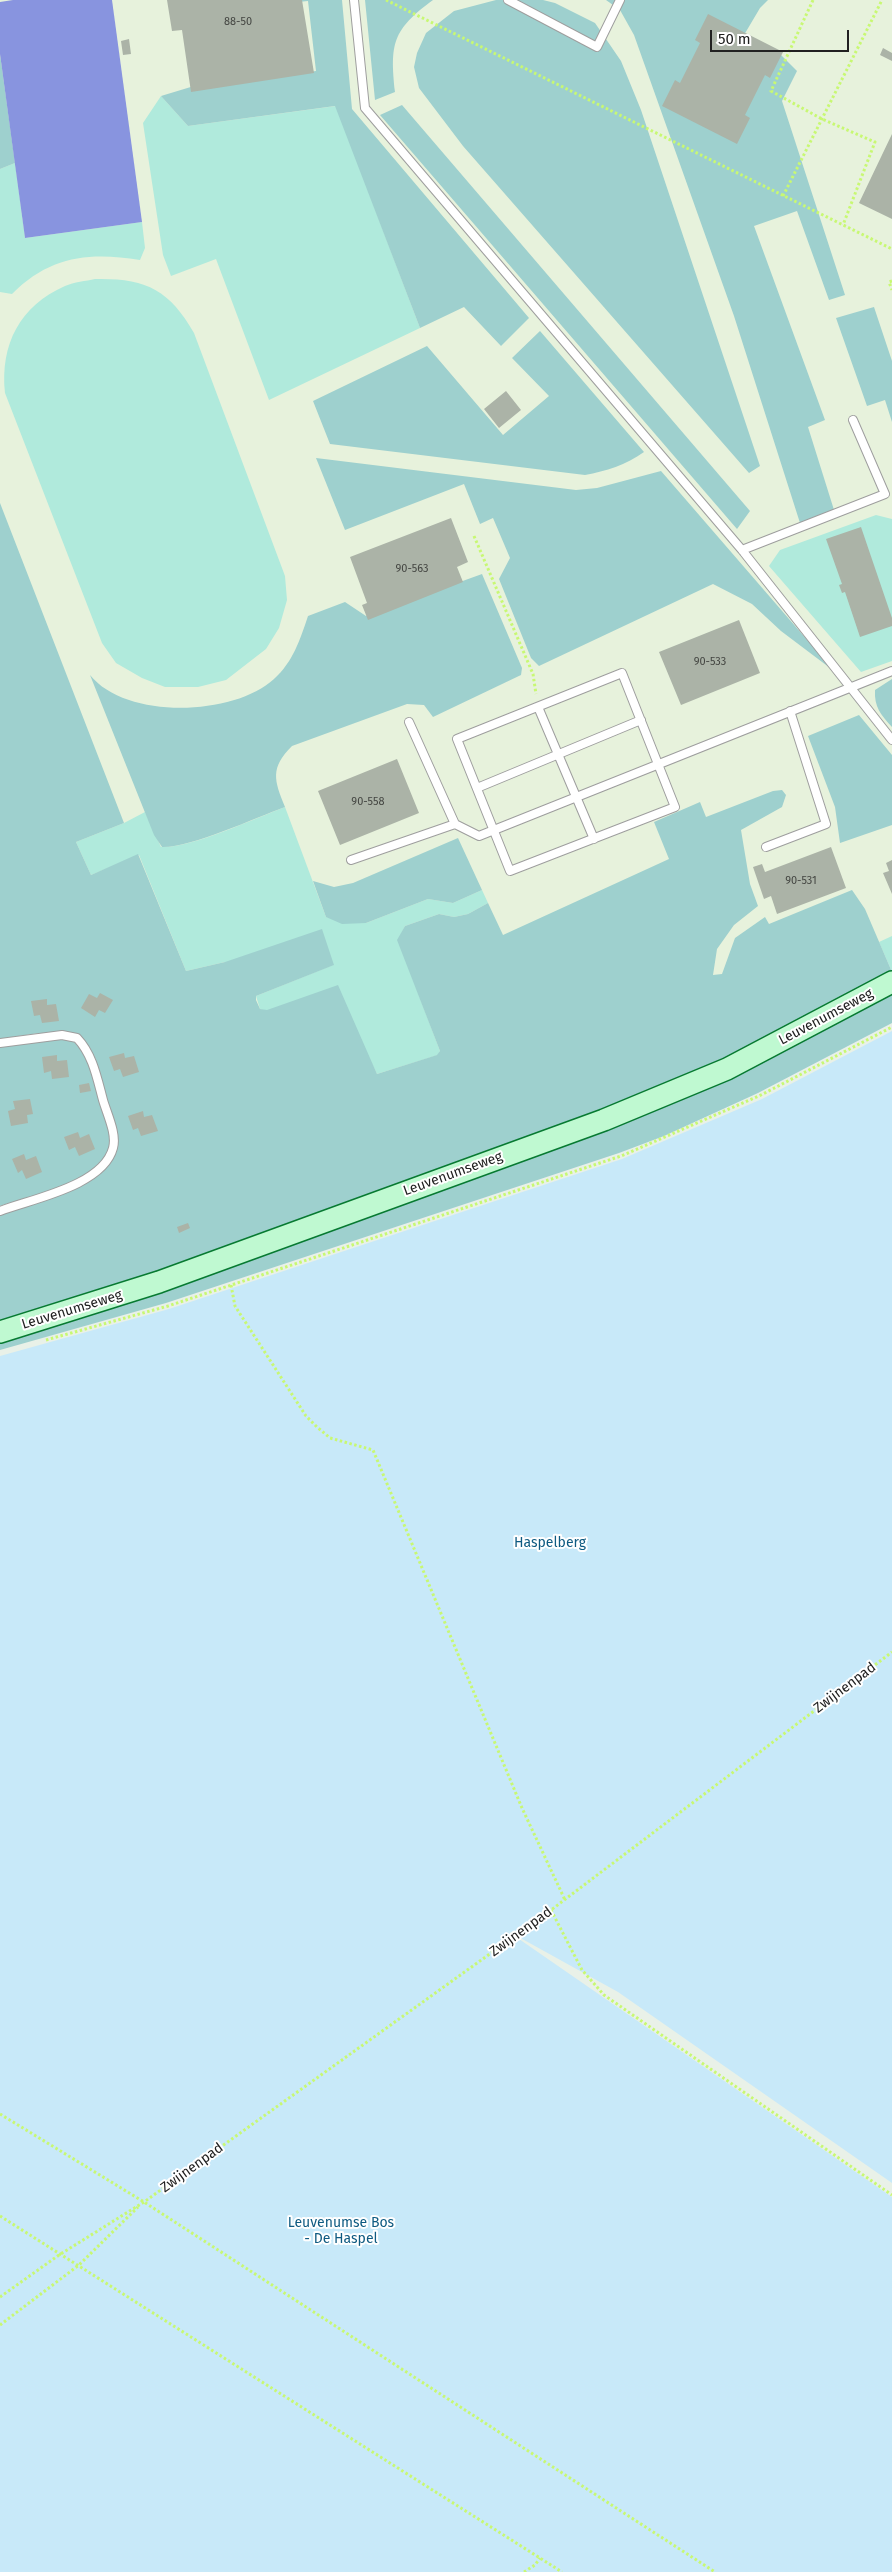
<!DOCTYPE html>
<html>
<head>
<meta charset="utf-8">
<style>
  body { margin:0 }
  #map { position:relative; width:892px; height:2572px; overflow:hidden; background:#e9f1e8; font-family:"Fira Sans",sans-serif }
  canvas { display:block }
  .scale { position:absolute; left:710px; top:30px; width:139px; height:22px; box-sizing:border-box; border:2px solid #212121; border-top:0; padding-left:6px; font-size:15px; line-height:18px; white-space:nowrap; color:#212121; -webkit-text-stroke:4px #fff; paint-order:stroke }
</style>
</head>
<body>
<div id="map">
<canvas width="892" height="2572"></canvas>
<div class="scale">50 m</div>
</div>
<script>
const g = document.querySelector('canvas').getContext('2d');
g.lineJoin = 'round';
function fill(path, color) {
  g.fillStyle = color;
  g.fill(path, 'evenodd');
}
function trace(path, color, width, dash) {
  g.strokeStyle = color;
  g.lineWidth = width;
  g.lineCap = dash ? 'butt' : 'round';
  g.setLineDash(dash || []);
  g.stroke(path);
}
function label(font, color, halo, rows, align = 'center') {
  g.font = font + ' "Fira Sans",sans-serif';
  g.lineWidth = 4;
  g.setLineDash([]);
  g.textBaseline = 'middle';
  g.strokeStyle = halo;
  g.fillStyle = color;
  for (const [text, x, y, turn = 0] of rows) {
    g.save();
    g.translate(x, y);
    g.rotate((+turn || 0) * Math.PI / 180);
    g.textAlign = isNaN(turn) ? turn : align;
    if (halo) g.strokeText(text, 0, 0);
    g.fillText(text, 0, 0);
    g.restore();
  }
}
fill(new Path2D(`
  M0 0H892V948L198 1196 0 867Z`), '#e7f2dc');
fill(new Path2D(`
  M161 96 188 126 336 106 420 328 269 400 216 259 171 276 163 255 143 123Z
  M15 163 25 238 142 222 145 248 140 260C89 252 50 256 12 294L0 292V169Z
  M95 279C145 278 169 289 194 333L285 576 287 600 279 628 266 649 226 680 198 687H165L142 678 116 663 102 643 5 393C0 344 20 306 65 286 74 282 86 281 95 279Z
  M876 515 892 519V661L861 672 769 566 780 550Z
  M285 807 326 917 366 923 428 899 453 903 482 890 488 903 468 914 454 917 439 914 405 926 398 940 440 1051 438 1055 377 1074 369 1058 260 1009 256 996 333 965 225 962 186 971 139 855 91 875 76 842 124 823 145 812 161 847C189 849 256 818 285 807Z
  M892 936V972L879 942Z`), '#b0eadc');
fill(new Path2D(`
  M287 0H342L352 109 529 318 501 346 464 307 420 328 335 106 188 126 161 96 194 86 316 71 308 1 288 3Z
  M365 0H433C392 30 390 44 395 92L375 100Z
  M496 0H543L555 3 595 23 621 61 641 110 760 466 749 473 463 146 419 88 414 67 417 53 426 33 454 11Z
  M606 0H768L760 8 744 35 779 53 797 71 782 101 845 295 829 300 797 211 754 226 825 420 808 427 834 510 800 523 734 316 634 35 620 10Z
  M0 54 15 163 0 169Z
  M402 105 750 511 737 529 380 115Z
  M874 307 892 361V422L885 400 867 406 836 318Z
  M540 331 644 452C626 465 606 471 585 475L330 444 313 401 427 346 503 435 549 396 512 358Z
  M316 458 576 490 597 488 661 471 834 671 781 631 752 604 713 584 539 666 531 658 499 579 510 558 493 518 480 524 464 484 345 530Z
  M0 503 124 823 76 842 91 875 138 854 186 971 225 962 322 929 334 965 256 996V1000L260 1009 267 1010 338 985 377 1074 437 1055 440 1051 397 940 405 926 439 914 454 917 468 914 488 903 503 935 669 859 654 822 700 802 706 817 773 791 782 790 786 795 782 807 741 830 750 884 758 906 734 925 717 949 713 975 722 974 735 938 765 917 769 924 852 890 865 909 892 972 767 1039 677 1081 134 1283 0 1323V1214C35 1201 116 1187 117 1139L95 1058 79 1035C52 1029 27 1035 0 1039Z
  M482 574 522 668 521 675 433 717 424 705 407 704 292 746C270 768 274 780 285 807 255 818 190 848 162 847L154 835 90 675C126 720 234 716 274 679 293 662 300 640 308 616L345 602 366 616Z
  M892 679V727C881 715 874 707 875 690Z
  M859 715 892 755V825L840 843 835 807 808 736Z
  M458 838 482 890 453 903 428 899 366 923 342 924 326 917 313 881 334 887 353 883Z
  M892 992V1023L758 1093 664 1136 619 1153 166 1303 0 1350V1340L161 1290Z
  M61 1039 73 1041C90 1057 93 1079 99 1100 103 1114 114 1135 110 1149 100 1182 29 1196 0 1206V1046Z`), '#9ed0ce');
fill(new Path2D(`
  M892 1031V2183L618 1992 506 1930 892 2197V2572H0V1356L169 1309 622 1159 762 1099Z`), '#c8e9f9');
fill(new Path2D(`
  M13 0H112L142 222 25 238 0 54V2Z`), '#8894df');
fill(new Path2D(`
  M167 0H302L314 73 191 92 182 30 172 31Z
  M708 14 783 52 770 78 765 75 745 115 750 118 737 144 662 106 675 80 680 83 700 43 695 40Z
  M129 39 131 54 123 55 121 41Z
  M883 48 892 53V61L880 55Z
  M892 134V219L859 203Z
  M506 391 521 410 499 428 484 409Z
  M451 518 468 562 457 567 463 582 368 620 362 605 367 603 350 557Z
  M861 527 892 618V626L860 637 845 592 842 593 839 585 842 584 826 539Z
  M739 620 760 673 681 705 659 652Z
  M397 759 419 813 340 845 318 791Z
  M831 847 846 888 777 914 771 896 764 899 753 867 762 864 765 872Z
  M892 860V894L883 873 889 871 886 863Z
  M100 993 113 1000 105 1013 99 1010 95 1017 81 1008 89 994 97 998Z
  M47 999V1005L56 1004 59 1021 42 1023 40 1015 34 1016 31 1001Z
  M124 1053 125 1058 134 1056 139 1072 123 1077 120 1069 114 1071 109 1057Z
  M57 1055V1061L67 1060 69 1077 52 1079 51 1071 44 1073 42 1057Z
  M89 1083 91 1091 80 1093 79 1085Z
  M30 1099 33 1114 27 1115 28 1123 11 1126 8 1111 15 1109 13 1101Z
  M143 1111 144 1117 152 1115 158 1131 141 1136 138 1128 133 1130 128 1116Z
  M78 1132 80 1138 89 1134 95 1149 79 1156 75 1147 69 1150 64 1137Z
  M24 1154 26 1160 36 1156 42 1172 26 1179 22 1170 18 1173 12 1159Z
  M188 1223 190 1228 179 1233 177 1227Z`), '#abb3a7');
const service = new Path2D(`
  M354 0 365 108 742 550 892 740
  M508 0 597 47 620 0
  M742 550 885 494 853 420
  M622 673 675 807 510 871 457 739Z
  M538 707 594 839
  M409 722 455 824 479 836 892 671
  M477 788 641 720
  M766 847 826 824 790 711
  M351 860 455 824
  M0 1043 62 1035 77 1038C93 1055 97 1078 103 1100 107 1114 117 1134 113 1148 103 1186 31 1199 0 1211`);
const secondary = new Path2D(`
  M0 1332 159 1282 604 1120 727 1069 892 982`);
trace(service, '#9e9e9e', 10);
trace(secondary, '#077a31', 24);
trace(new Path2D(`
  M386 0 892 249
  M813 0 771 91 822 119 875 142 843 225
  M783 196 882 0
  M892 281 889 282 892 290
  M474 536 533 674 536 694
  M231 1285 235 1306 306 1416 317 1427 330 1438 373 1450 522 1808 565 1900
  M46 1340 168 1306 621 1156 759 1096 892 1027
  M551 1910 582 1970 604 1995 892 2195
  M0 2114 144 2202 715 2572
  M0 2216 562 2572
  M0 2297 59 2255 144 2202 551 1910 892 1652
  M0 2325 79 2265 138 2207
  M524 2572 535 2565 540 2558`), '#c8f873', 3, [2.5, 2.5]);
trace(service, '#fff', 8);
trace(secondary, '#bff9d1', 21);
label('11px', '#444642', null, [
  ["88-50",238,22],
  ["90-563",412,569],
  ["90-533",710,662],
  ["90-558",368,802],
  ["90-531",801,881]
]);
label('14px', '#212121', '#fff', [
  ["Leuvenumseweg",826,1017,-28],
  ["Leuvenumseweg",453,1174,-20],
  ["Leuvenumseweg",72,1310,-17],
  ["Zwijnenpad",845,1688,-37],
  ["Zwijnenpad",521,1932,-36],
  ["Zwijnenpad",192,2168,-36]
]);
label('14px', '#0e5a81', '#fff', [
  ["Haspelberg",550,1543],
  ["Leuvenumse Bos",341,2223],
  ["- De Haspel",341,2239]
]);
</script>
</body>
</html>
